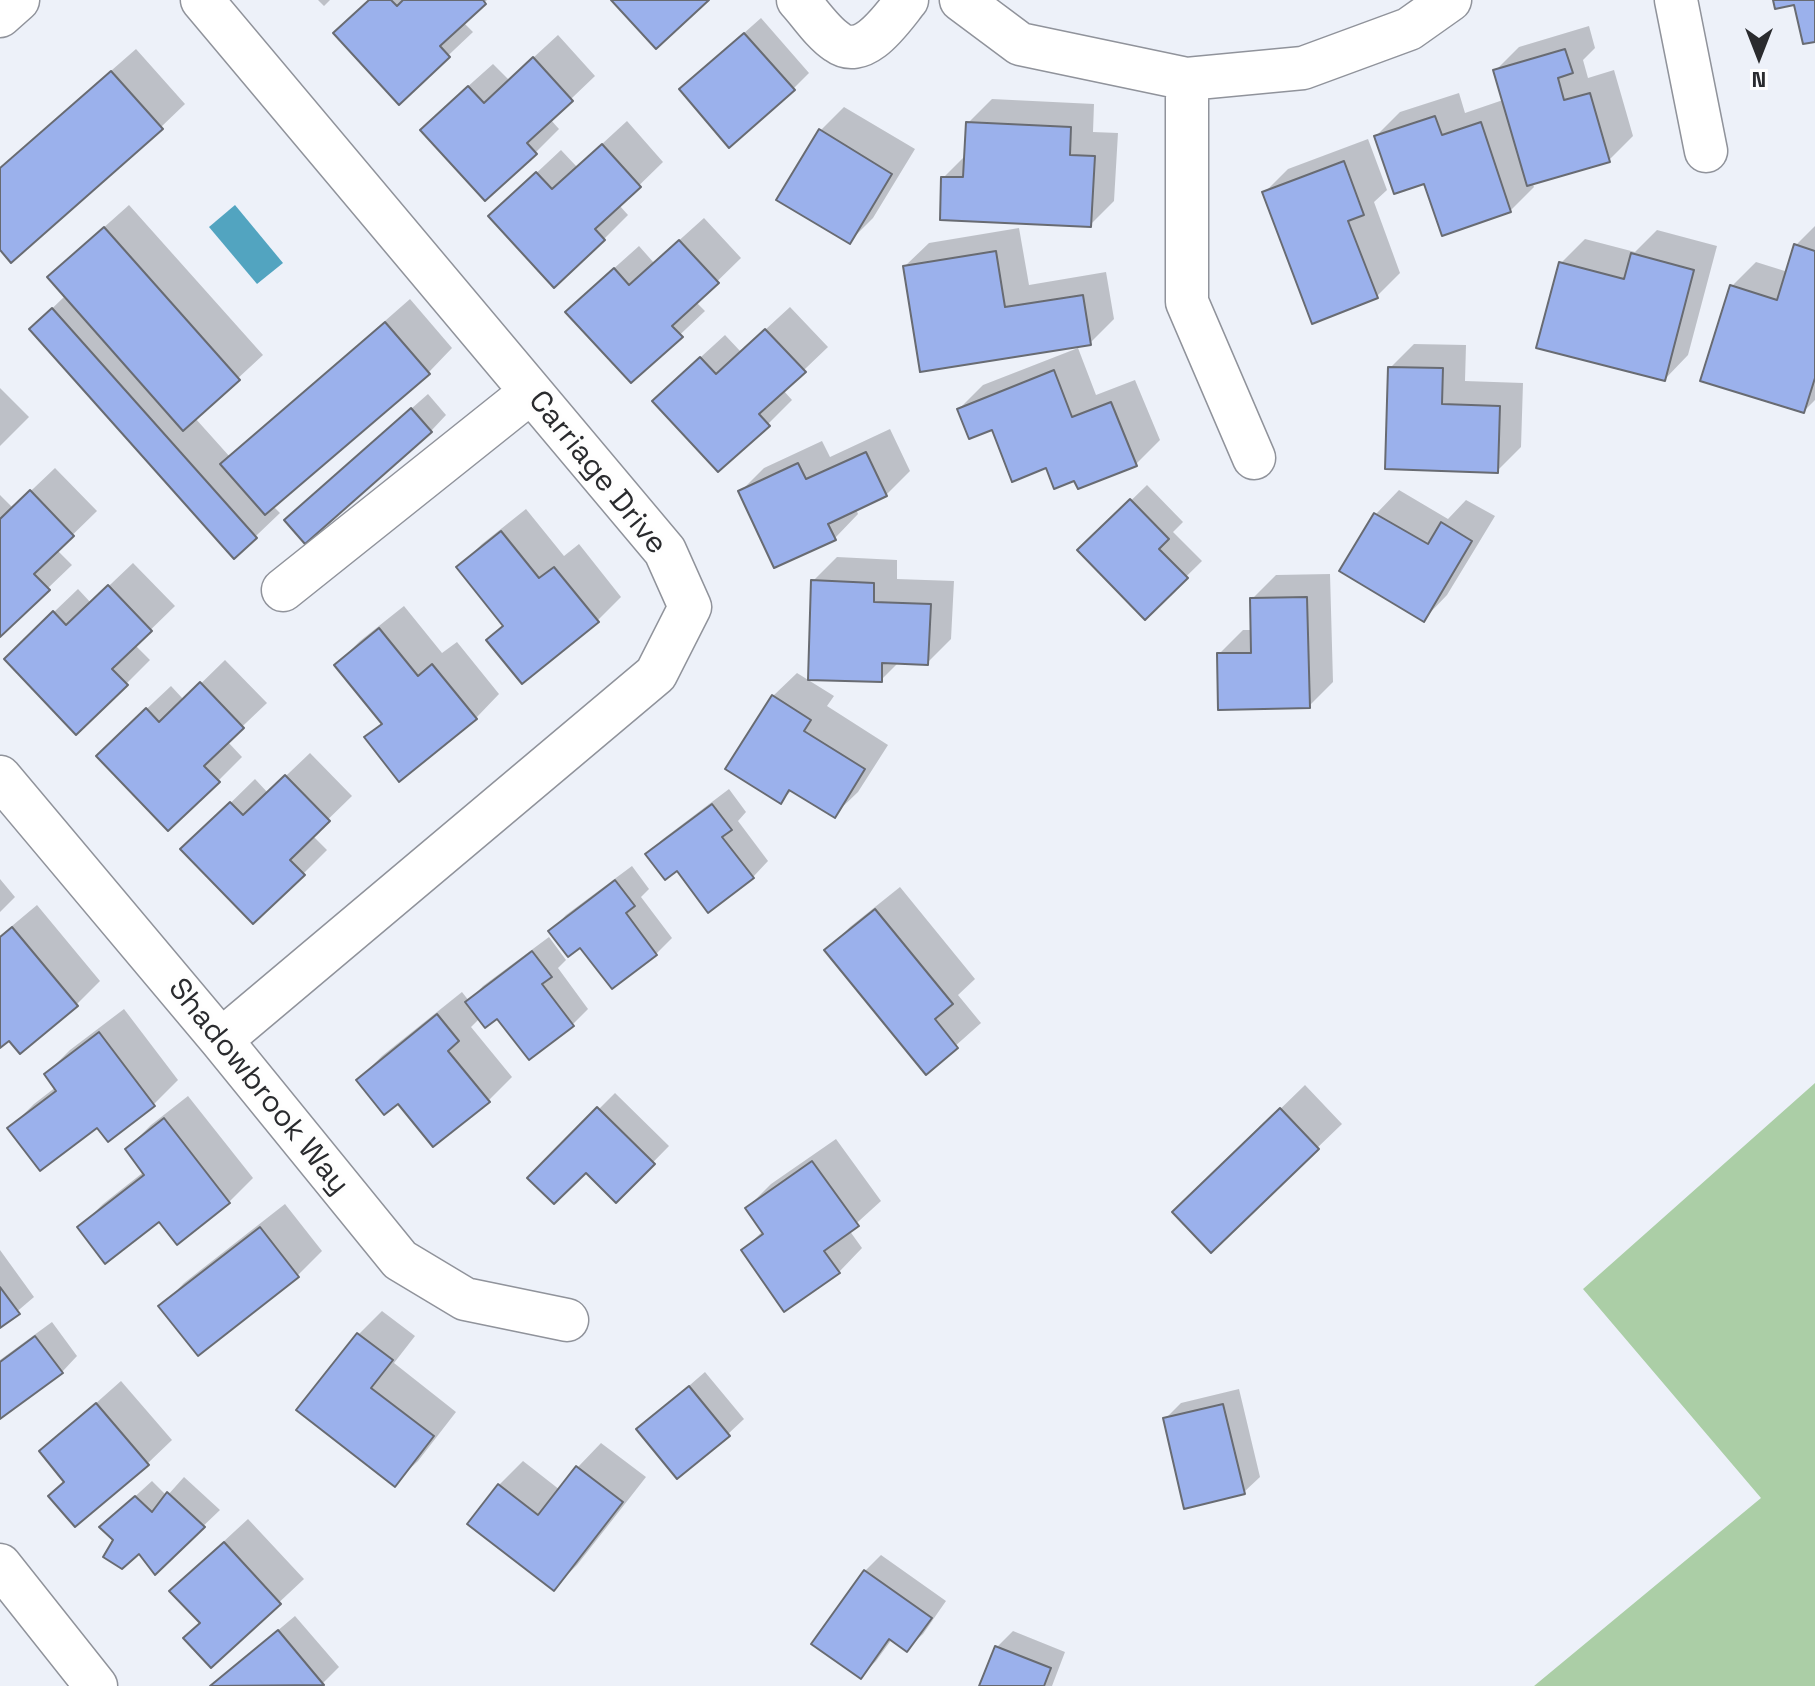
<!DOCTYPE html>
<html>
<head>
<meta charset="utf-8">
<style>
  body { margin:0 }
  #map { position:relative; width:1815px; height:1686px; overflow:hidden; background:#edf1f9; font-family:"Space Grotesk",sans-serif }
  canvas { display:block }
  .north { position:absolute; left:1719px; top:16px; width:80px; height:80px; -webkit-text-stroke:6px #fefefe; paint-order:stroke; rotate:180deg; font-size:22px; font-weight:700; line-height:32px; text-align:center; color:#2a2b2e }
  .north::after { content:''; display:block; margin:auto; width:28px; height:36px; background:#2a2b2e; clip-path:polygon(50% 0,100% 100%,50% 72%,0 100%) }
</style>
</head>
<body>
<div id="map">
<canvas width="1815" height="1686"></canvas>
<div class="north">N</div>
</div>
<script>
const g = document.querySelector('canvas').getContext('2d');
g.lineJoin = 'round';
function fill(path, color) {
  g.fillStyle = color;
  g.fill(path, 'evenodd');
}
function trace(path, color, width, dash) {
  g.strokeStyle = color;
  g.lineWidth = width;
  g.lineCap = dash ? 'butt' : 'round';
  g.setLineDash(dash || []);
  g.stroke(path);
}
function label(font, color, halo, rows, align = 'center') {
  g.font = font + ' "Space Grotesk",sans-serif';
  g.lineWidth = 7;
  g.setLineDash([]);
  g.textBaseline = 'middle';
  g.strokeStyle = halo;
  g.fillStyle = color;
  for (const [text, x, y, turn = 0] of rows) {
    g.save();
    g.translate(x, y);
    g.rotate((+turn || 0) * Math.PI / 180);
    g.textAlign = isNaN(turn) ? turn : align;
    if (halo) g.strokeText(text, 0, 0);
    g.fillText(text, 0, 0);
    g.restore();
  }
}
fill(new Path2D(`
  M1815 1083V1686H1534L1761 1498 1583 1289Z`), '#abcea6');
fill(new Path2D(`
  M235 205 283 263 257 284 209 227Z`), '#52a4c0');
fill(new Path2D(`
  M318 0H330L324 6Z
  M370 0H487L463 22 473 32 399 102Z
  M761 18 809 73 793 89H681Z
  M1589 26 1595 48 1583 60 1588 78 1614 70 1633 136 1609 160 1532 182 1534 187 1510 211 1425 181 1376 136 1400 112 1459 93 1465 113 1503 100 1495 71 1519 47Z
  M558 35 595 76 550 119 559 129 535 153 446 106 493 64 509 80Z
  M136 49 185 104 161 127 0 247V168Z
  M992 99 1094 104 1093 132 1118 133 1114 201 1090 225 943 178 966 155 968 123Z
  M844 107 915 149 873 218 849 242 820 131Z
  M627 121 663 162 619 205 628 215 604 239 515 193 561 150 577 167Z
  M1368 139 1387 190 1374 202 1400 273 1376 297 1264 193 1288 169Z
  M129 205 263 355 195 418 230 457 410 299 452 348 429 372 273 506 280 513 235 556 31 329 66 295 74 254Z
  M704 218 741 258 696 302 705 311 631 381 592 288 639 246 654 263Z
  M1815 226V400L1804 411 1732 286 1756 262 1788 272 1796 245Z
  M1019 228 1029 285 1106 272 1114 319 1090 343 905 266 929 243Z
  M1657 230 1717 246 1688 355 1665 379 1561 263 1585 239 1635 252Z
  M790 307 828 347 783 390 792 400 768 424 679 377 725 335 741 352Z
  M1414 344 1466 345 1465 381 1523 383 1521 447 1497 471 1390 368Z
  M1078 348 1096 395 1135 380 1160 440 1136 464 1075 478 1047 466 993 428 959 409 983 385Z
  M0 388 29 417 0 446Z
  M428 394 446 415 431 431 302 505Z
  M890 429 910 471 886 495 856 509 858 514 835 538 740 492 764 468 822 441 830 457Z
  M55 468 97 511 57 550 72 565 0 634V495L13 508Z
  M1147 485 1183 522 1173 532 1202 561 1145 617 1080 550Z
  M1399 490 1448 519 1466 500 1495 516 1447 595 1424 619 1342 570 1376 514Z
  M526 509 564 556 579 544 621 597 598 620 522 681 489 640 504 624 459 567 482 544Z
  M837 557 897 560V579L954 581 951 639 927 663 899 662 881 680 813 581Z
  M133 563 175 606 135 645 150 660 126 684 30 635 78 589 91 603Z
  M1330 574 1333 682 1309 706 1219 654 1243 630H1252V599L1276 575Z
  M404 606 442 653 457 642 499 694 476 718 367 738 383 722 336 665 360 641Z
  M225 660 267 703 227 741 242 757 218 781 122 732 171 686 184 700Z
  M797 673 834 696 827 706 888 745 858 792 834 815 792 790 780 802 773 696Z
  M310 753 352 796 312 835 327 850 303 874 207 826 255 779 268 793Z
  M729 789 746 812 738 821 768 861 753 877 677 868 647 854 663 839Z
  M632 866 649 889 641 897 672 938 656 954 612 987 581 945 551 931 566 915Z
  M0 879 15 897 0 912Z
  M900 887 975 979 958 995 981 1023 926 1072 826 951 850 927Z
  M37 905 100 981 77 1004 20 1051 9 1038 0 1046V936Z
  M549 937 566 960 558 968 588 1009 573 1024 529 1057 497 1017 480 1018 471 1027 512 1077 488 1101H399L358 1080 382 1056 462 992 469 1001 483 986Z
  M124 1009 178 1080 154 1104 108 1139 98 1126 10 1128 34 1104 56 1087 46 1074 70 1050Z
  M1305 1085 1342 1124 1211 1250 1198 1189Z
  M615 1093 669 1146 616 1200 586 1170 530 1178Z
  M188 1096 253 1178 229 1202 178 1242 159 1219 80 1227 103 1204 145 1171 127 1149 151 1125Z
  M836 1139 881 1201 849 1230 862 1248 839 1272 743 1250 763 1231 747 1208 771 1184Z
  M285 1204 322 1251 298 1275 198 1354 161 1307 184 1283Z
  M0 1250 34 1297 0 1326Z
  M382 1311 415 1336 394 1363 456 1412 418 1461 394 1484 299 1410 359 1334Z
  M52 1322 77 1356 62 1372 0 1417V1360Z
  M705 1372 744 1419 728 1434 639 1429Z
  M121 1381 172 1440 148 1463 75 1525 66 1480 42 1451Z
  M1239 1389 1260 1477 1244 1492 1165 1419 1181 1403Z
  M601 1443 646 1477 577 1565 554 1588 499 1485 523 1461 560 1490 578 1467Z
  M184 1477 220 1510 155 1572 140 1551 115 1540 118 1512 152 1481 167 1496Z
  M248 1519 304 1579 211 1666 202 1623 196 1567Z
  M881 1555 946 1601 923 1634 907 1649 892 1639 876 1661 860 1677 814 1644 865 1571Z
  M295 1616 339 1667 320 1686H212Z
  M1013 1631 1065 1652 1052 1686H981L997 1647Z`), '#0003');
const building = new Path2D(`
  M369 0H391L397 6 403 0H483L486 4 440 46 450 57 399 105 333 33Z
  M611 0H709L656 49Z
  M1773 0H1815V42L1803 44 1794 5 1775 9Z
  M744 33 795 90 729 148 679 89Z
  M1565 49 1573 73 1558 78 1564 100 1590 93 1610 162 1527 186 1493 70Z
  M533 57 573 101 527 143 537 154 485 201 420 130 468 86 484 103Z
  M111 71 163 129 11 263 0 250V168Z
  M1435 116 1442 135 1481 122 1511 212 1442 236 1424 184 1394 194 1374 136Z
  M966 122 1071 127 1070 155 1095 156 1091 227 940 220 941 177H963Z
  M819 129 892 174 850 244 776 200Z
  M602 144 641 187 595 229 605 240 554 288 488 216 536 172 552 189Z
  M1344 161 1364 215 1348 221 1378 298 1312 324 1262 192Z
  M104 227 240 380 183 431 47 277Z
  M679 240 719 283 672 326 683 337 631 383 565 312 614 268 629 285Z
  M1794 244 1815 251V378L1804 413 1700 381 1730 285 1777 300Z
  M996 251 1005 307 1083 295 1091 345 920 372 903 266Z
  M1631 253 1694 270 1665 381 1536 348 1559 262 1624 279Z
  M52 308 257 538 234 559 29 329Z
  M385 322 430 374 265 515 220 464Z
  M765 329 806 372 759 414 770 426 718 472 652 401 700 357 716 374Z
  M1388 367 1443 368 1442 404 1500 406 1498 473 1385 469Z
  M1054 370 1072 417 1111 402 1137 466 1078 489 1074 481 1054 489 1046 468 1012 482 992 430 969 439 957 409Z
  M411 408 432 432 305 544 284 520Z
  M866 452 887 496 828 524 836 540 774 568 738 491 798 463 806 479Z
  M30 490 74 536 34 574 50 590 0 637V519Z
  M1130 499 1169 539 1159 549 1188 578 1145 620 1077 550Z
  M1374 513 1428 544 1441 522 1472 541 1424 622 1339 571Z
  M501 531 539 578 554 567 599 622 522 684 486 640 503 626 456 567Z
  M811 580 874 583V602L931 604 928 665 882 663V682L808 680Z
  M108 585 152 631 112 669 128 685 76 735 4 659 53 611 66 625Z
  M1307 597 1310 708 1218 710 1217 653H1251L1250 598Z
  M379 628 418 676 432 664 477 719 399 782 364 737 382 724 334 665Z
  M200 682 244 728 204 766 220 782 168 831 96 756 146 708 159 722Z
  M772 695 811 720 804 731 865 769 835 818 789 790 781 804 725 769Z
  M285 775 330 821 290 860 305 875 253 924 180 849 230 802 243 815Z
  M712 804 732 830 722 837 754 878 708 913 677 871 665 880 645 854Z
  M615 880 635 906 626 913 657 955 612 989 580 948 568 957 548 931Z
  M875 909 953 1004 935 1019 958 1048 926 1075 824 950Z
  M12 927 78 1006 20 1054 9 1041 0 1048V937Z
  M532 951 552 977 542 984 574 1026 529 1060 497 1019 485 1028 465 1002Z
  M437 1014 459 1041 448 1051 490 1102 433 1147 398 1104 384 1115 356 1080Z
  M99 1032 155 1106 108 1142 97 1128 40 1171 7 1128 56 1091 44 1074Z
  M597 1107 655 1164 616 1203 586 1173 554 1204 527 1178Z
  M1280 1108 1319 1149 1211 1253 1172 1212Z
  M164 1118 230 1203 177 1245 159 1222 105 1264 77 1227 144 1175 125 1149Z
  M812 1161 859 1226 824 1251 840 1273 784 1312 741 1250 763 1234 745 1208Z
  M260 1227 299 1277 198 1356 158 1306Z
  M0 1287 20 1314 0 1328Z
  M357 1333 393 1360 371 1388 434 1436 395 1487 296 1410Z
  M35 1336 63 1373 0 1419V1362Z
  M689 1386 730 1436 677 1479 636 1429Z
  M96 1403 149 1465 75 1527 48 1496 64 1482 39 1451Z
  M1223 1404 1245 1494 1184 1509 1163 1418Z
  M576 1466 623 1502 554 1591 467 1524 498 1484 538 1515Z
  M167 1492 205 1527 155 1575 139 1554 122 1569 103 1557 113 1540 99 1527 135 1496 152 1512Z
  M224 1542 281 1604 211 1668 183 1638 200 1623 169 1591Z
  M864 1570 932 1618 907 1652 889 1639 861 1679 811 1644Z
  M278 1630 324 1685 210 1686Z
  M995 1646 1051 1668 1044 1686H979Z`);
fill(building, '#9bb1ec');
trace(building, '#686b72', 2);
const minor = new Path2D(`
  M202 0 665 551 690 607 656 674 221 1040
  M798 0C810 13 822 32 837 42 864 62 893 17 907 0
  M961 0 1020 44 1187 79 1303 68 1409 29 1450 0
  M1676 0 1706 151
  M0 16 18 0
  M1187 79V302L1254 458
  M283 590 531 392
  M0 777 221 1040 400 1260 465 1299 567 1320
  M0 1565 96 1686`);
trace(minor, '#90939b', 45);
trace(minor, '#fff', 42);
label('30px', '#2a2b2e', '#fefefe', [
  ["Carriage Drive",597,473,51],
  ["Shadowbrook Way",258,1087,51]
]);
</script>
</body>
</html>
